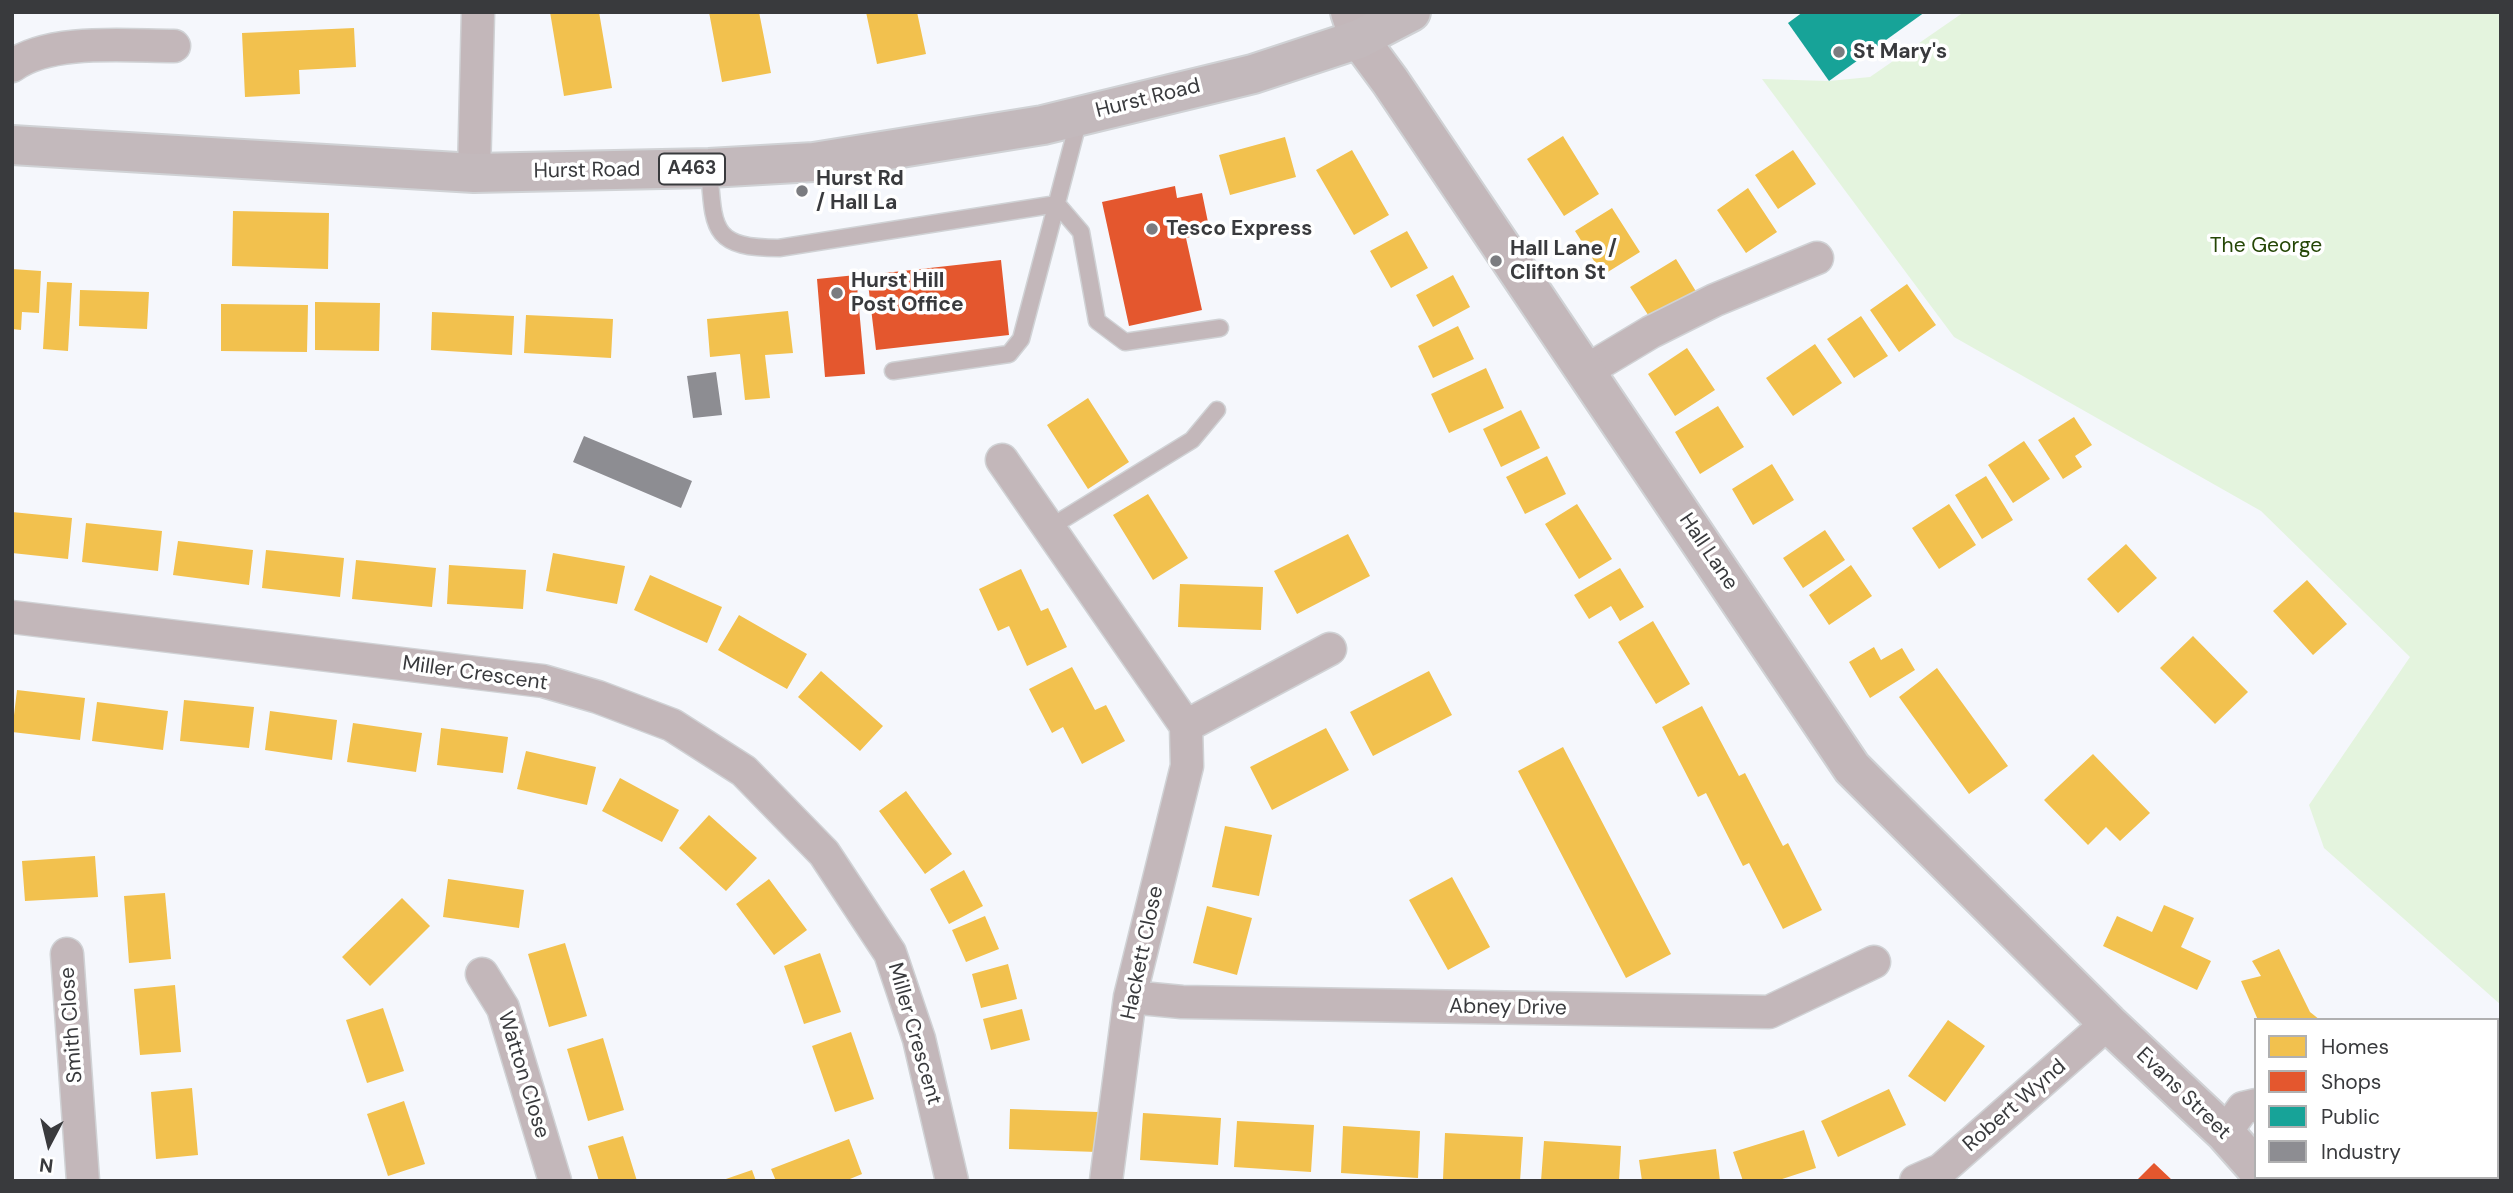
<!DOCTYPE html>
<html>
<head>
<meta charset="utf-8">
<style>
  body { margin:0 }
  #map { position:relative; width:2513px; height:1193px; overflow:hidden; background:#f5f7fc; font-family:"DM Sans",sans-serif }
  canvas { display:block }
  .frame { position:absolute; inset:0; border:14px solid #393a3d; pointer-events:none }
  .legend { position:absolute; left:2254px; top:1018px; width:245px; height:161px; box-sizing:border-box; background:#fff; border:2px solid #b0b0b1; margin:0; padding:9px 12px; list-style:none; font-size:21px; color:#393a3d }
  .legend li { display:flex; align-items:center; gap:14px; height:35px }
  .legend b { width:35px; border:2px solid #b0b0b1 }
  .north { position:absolute; left:14px; top:1109px; width:70px; height:70px; -webkit-text-stroke:5px #fff; paint-order:stroke; rotate:187deg; font-size:19px; font-weight:700; line-height:28px; text-align:center; color:#393a3d }
  .north::after { content:''; display:block; margin:auto; width:24px; height:32px; background:#393a3d; clip-path:polygon(50% 0,100% 100%,50% 72%,0 100%) }
</style>
</head>
<body>
<div id="map">
<canvas width="2513" height="1193"></canvas>
<div class="frame"></div>
<ul class="legend">
<li><b style="height:19px;background:#f2c14e"></b>Homes</li>
<li><b style="height:19px;background:#e4572e"></b>Shops</li>
<li><b style="height:19px;background:#17a398"></b>Public</li>
<li><b style="height:19px;background:#8d8d92"></b>Industry</li>
</ul>
<div class="north">N</div>
</div>
<script>
const g = document.querySelector('canvas').getContext('2d');
g.lineJoin = 'round';
function fill(path, color) {
  g.fillStyle = color;
  g.fill(path, 'evenodd');
}
function trace(path, color, width, dash) {
  g.strokeStyle = color;
  g.lineWidth = width;
  g.lineCap = dash ? 'butt' : 'round';
  g.setLineDash(dash || []);
  g.stroke(path);
}
function label(font, color, halo, rows, align = 'center') {
  g.font = font + ' "DM Sans",sans-serif';
  g.lineWidth = 7;
  g.setLineDash([]);
  g.textBaseline = 'middle';
  g.strokeStyle = halo;
  g.fillStyle = color;
  for (const [text, x, y, turn = 0] of rows) {
    g.save();
    g.translate(x, y);
    g.rotate((+turn || 0) * Math.PI / 180);
    g.textAlign = isNaN(turn) ? turn : align;
    if (halo) g.strokeText(text, 0, 0);
    g.fillText(text, 0, 0);
    g.restore();
  }
}
fill(new Path2D(`
  M1964 12H2501V1005L2324 848 2309 805 2410 657 2261 511 1954 337 1762 79 1829 81 1870 77Z`), '#e4f4de');
fill(new Path2D(`
  M550 12H599L612 88 564 96Z
  M709 12H759L771 73 722 82Z
  M866 12H917L926 54 877 64Z
  M354 28 356 67 299 70 300 94 245 97 242 33Z
  M1563 136 1599 194 1564 216 1527 159Z
  M1285 137 1296 177 1230 195 1219 155Z
  M1352 150 1389 215 1354 235 1316 170Z
  M1793 150 1816 184 1778 209 1755 175Z
  M1748 188 1777 232 1746 253 1717 210Z
  M1612 208 1640 252 1603 275 1575 231Z
  M233 211 329 213 328 269 232 266Z
  M1407 231 1428 268 1391 288 1370 251Z
  M1676 259 1697 293 1652 321 1630 287Z
  M12 269 41 271 39 313 22 312 21 330 12 329Z
  M1453 275 1470 307 1433 327 1416 295Z
  M47 282 72 283 68 351 43 349Z
  M1907 284 1936 325 1899 352 1870 310Z
  M80 290 149 292 147 329 79 326Z
  M315 302 380 303 379 351 315 350Z
  M221 304 308 305 307 352 221 351Z
  M788 311 793 353 765 355 770 398 745 400 740 354 710 357 707 319Z
  M432 312 514 316 512 355 431 350Z
  M526 315 613 319 611 358 524 353Z
  M1861 316 1888 356 1854 378 1827 339Z
  M1458 326 1474 359 1433 378 1418 346Z
  M1815 344 1842 383 1793 416 1766 378Z
  M1687 348 1715 390 1675 416 1648 374Z
  M1486 368 1504 408 1449 433 1431 394Z
  M1088 398 1129 462 1088 489 1047 425Z
  M1718 406 1744 447 1700 474 1675 432Z
  M1521 410 1540 448 1501 467 1483 429Z
  M2074 417 2092 445 2075 456 2082 467 2063 479 2038 440Z
  M2024 441 2050 479 2013 503 1988 465Z
  M1547 456 1566 494 1525 514 1506 477Z
  M1772 464 1794 500 1753 525 1732 489Z
  M1986 476 2013 520 1982 539 1955 495Z
  M1148 494 1188 558 1153 580 1113 515Z
  M1577 504 1612 559 1579 579 1545 524Z
  M1949 504 1976 545 1939 569 1912 528Z
  M12 512 72 518 68 559 12 553Z
  M86 523 162 531 158 571 82 562Z
  M1825 530 1845 560 1803 588 1783 558Z
  M1348 534 1370 576 1297 614 1274 571Z
  M178 541 253 550 249 585 173 575Z
  M2126 544 2157 578 2118 613 2087 579Z
  M266 550 344 558 340 597 262 588Z
  M553 553 625 566 617 604 546 591Z
  M356 560 436 568 432 607 352 599Z
  M449 565 526 570 523 609 447 604Z
  M1851 565 1872 596 1829 625 1809 595Z
  M1620 568 1644 607 1620 621 1611 606 1589 619 1574 595Z
  M1021 569 1041 611 1048 608 1067 647 1027 666 1009 626 998 631 979 589Z
  M650 575 722 607 707 643 634 610Z
  M2307 580 2347 624 2313 655 2273 611Z
  M1180 584 1263 587 1261 630 1178 627Z
  M739 615 807 654 787 689 718 650Z
  M1653 621 1690 684 1656 704 1618 642Z
  M2193 636 2248 692 2215 724 2160 668Z
  M1874 647 1881 660 1902 648 1915 670 1870 698 1849 662Z
  M1072 667 1095 710 1106 705 1125 741 1082 764 1063 727 1052 733 1029 689Z
  M1937 668 2008 766 1969 794 1899 697Z
  M821 671 883 726 860 751 798 697Z
  M1429 671 1452 715 1373 756 1350 712Z
  M17 690 85 698 80 740 12 732Z
  M184 700 254 707 249 748 180 741Z
  M97 702 168 711 163 750 92 741Z
  M1702 706 1739 776 1745 773 1783 846 1788 843 1822 910 1783 929 1749 863 1743 866 1706 793 1698 797 1662 727Z
  M270 711 337 720 332 760 265 750Z
  M353 723 422 733 416 772 347 762Z
  M441 728 508 737 503 773 437 765Z
  M1326 728 1349 770 1272 810 1250 767Z
  M1563 747 1671 954 1626 978 1518 771Z
  M526 751 596 767 587 805 517 789Z
  M2093 754 2150 813 2120 841 2106 827 2088 845 2044 800Z
  M620 778 679 810 662 842 602 811Z
  M906 791 952 854 925 874 879 811Z
  M709 815 757 858 726 891 679 848Z
  M1225 826 1272 835 1259 896 1212 887Z
  M95 856 98 897 25 901 22 861Z
  M964 870 983 906 949 924 930 889Z
  M1452 877 1490 947 1448 970 1409 900Z
  M448 879 524 890 519 928 443 917Z
  M769 879 807 930 774 955 736 904Z
  M165 893 171 959 129 963 124 896Z
  M402 898 430 926 370 986 342 957Z
  M2164 905 2194 918 2181 947 2211 961 2197 990 2103 946 2117 916 2152 932Z
  M1207 906 1252 918 1237 975 1193 963Z
  M985 916 999 949 966 962 952 930Z
  M565 943 587 1016 549 1027 528 954Z
  M2279 949 2310 1012 2320 1020H2258L2241 981 2261 976 2252 961Z
  M820 953 841 1012 804 1024 784 966Z
  M1008 964 1017 999 981 1008 972 974Z
  M175 985 181 1052 140 1055 134 989Z
  M383 1008 404 1071 367 1083 346 1020Z
  M1022 1009 1030 1040 991 1050 983 1019Z
  M1948 1020 1985 1046 1945 1102 1908 1076Z
  M851 1032 874 1099 835 1112 812 1046Z
  M603 1038 624 1110 588 1121 567 1049Z
  M192 1088 198 1155 156 1159 151 1092Z
  M1889 1089 1906 1125 1838 1157 1821 1121Z
  M404 1101 425 1164 388 1176 367 1114Z
  M1010 1109 1098 1112 1097 1152 1009 1149Z
  M1143 1113 1221 1118 1218 1165 1140 1160Z
  M1237 1121 1314 1125 1311 1172 1234 1167Z
  M2497 1122 2501 1125V1181H2478L2474 1177H2497Z
  M1343 1126 1420 1131 1418 1178 1341 1173Z
  M1804 1130 1816 1168 1776 1181H1743L1733 1152Z
  M1445 1133 1523 1137 1520 1181 1443 1179Z
  M623 1136 637 1181H599L588 1146Z
  M849 1139 862 1174 845 1181H776L771 1169Z
  M1544 1141 1621 1146 1619 1181H1541Z
  M1716 1149 1720 1181H1642L1639 1160Z
  M752 1170 756 1181H723V1180Z`), '#f2c14e');
fill(new Path2D(`
  M1175 186 1177 198 1202 193 1210 232 1186 238 1202 310 1129 326 1102 202Z
  M1001 260 1009 335 876 350 867 275Z
  M856 275 865 374 825 377 817 279Z
  M2154 1163 2173 1181H2136Z`), '#e4572e');
fill(new Path2D(`
  M1803 12H1925L1829 81 1788 23Z`), '#17a398');
fill(new Path2D(`
  M716 372 722 415 693 418 687 376Z
  M584 436 692 481 681 508 573 462Z`), '#8d8d92');
const service = new Path2D(`
  M709 168C714 228 710 248 779 248L1057 204
  M1057 204 1081 232 1097 321 1125 342 1220 328
  M893 371 1009 354 1021 339 1079 119
  M1049 528 1192 440 1217 410`);
const minor = new Path2D(`
  M12 66C50 38 127 46 174 46
  M474 173 478 12
  M1586 371 1651 332 1715 300 1817 258
  M1002 460 1186 726 1187 766 1130 997 1106 1181
  M12 617 543 681 598 697 672 725 744 771 824 853 890 953 919 1039 952 1181
  M1186 726 1330 649
  M67 954 83 1181
  M482 974 503 1008 555 1181
  M1130 997 1182 1002 1769 1012 1874 962
  M2225 1133 2243 1108 2256 1105
  M2389 1177 2393 1181
  M1916 1181 1941 1170 2108 1023`);
const tertiary = new Path2D(`
  M1350 12 1359 39 1390 81 1852 768 2108 1023 2225 1133 2256 1168`);
const primary = new Path2D(`
  M12 145 474 173 709 168 814 162 1043 125 1253 74 1359 39 1411 12`);
trace(service, '#d0d2d5', 19);
trace(minor, '#d0d2d5', 35);
trace(tertiary, '#d0d2d5', 42);
trace(primary, '#d0d2d5', 42);
trace(service, '#c3b7ba', 16);
trace(minor, '#c3b7ba', 32);
trace(tertiary, '#c3b7ba', 38);
trace(primary, '#c3b9bc', 38);
for (const [x, y, r, color] of [
  [1839,52,7,"#7b7c80"],
  [802,191,7,"#7b7c80"],
  [1152,229,7,"#7b7c80"],
  [1496,261,7,"#7b7c80"],
  [837,293,7,"#7b7c80"]
]) {
  const dot = new Path2D();
  dot.arc(x, y, r, 0, 2 * Math.PI);
  g.fillStyle = color;
  g.fill(dot);
  trace(dot, '#fff', 2.5);
}
for (const [x, y, w] of [
  [692,169,66]
]) {
  const box = new Path2D();
  box.roundRect(x - w / 2, y - 15.5, w, 31, 5);
  g.fillStyle = '#fff';
  g.fill(box);
  trace(box, '#393a3d', 2);
}
label('bold 19px', '#393a3d', null, [
  ["A463",692,169]
]);
label('bold 21px', '#393a3d', '#fff', [
  ["St Mary's",1853,52],
  ["Hurst Rd",816,179],
  ["/ Hall La",816,203],
  ["Tesco Express",1166,229],
  ["Hall Lane /",1510,249],
  ["Clifton St",1510,273],
  ["Hurst Hill",851,281],
  ["Post Office",851,305]
], 'left');
label('21px', '#393a3d', '#fff', [
  ["Hurst Road",1148,99,-14],
  ["Hurst Road",587,171,-1],
  ["Hall Lane",1708,552,56],
  ["Miller Crescent",475,674,8],
  ["Hackett Close",1143,953,-78],
  ["Abney Drive",1508,1008,1],
  ["Smith Close",72,1025,-94],
  ["Miller Crescent",914,1034,74],
  ["Watton Close",523,1075,73],
  ["Evans Street",2183,1094,44],
  ["Robert Wynd",2015,1106,-41]
]);
label('21px', '#254606', '#fff', [
  ["The George",2266,246]
]);
</script>
</body>
</html>
